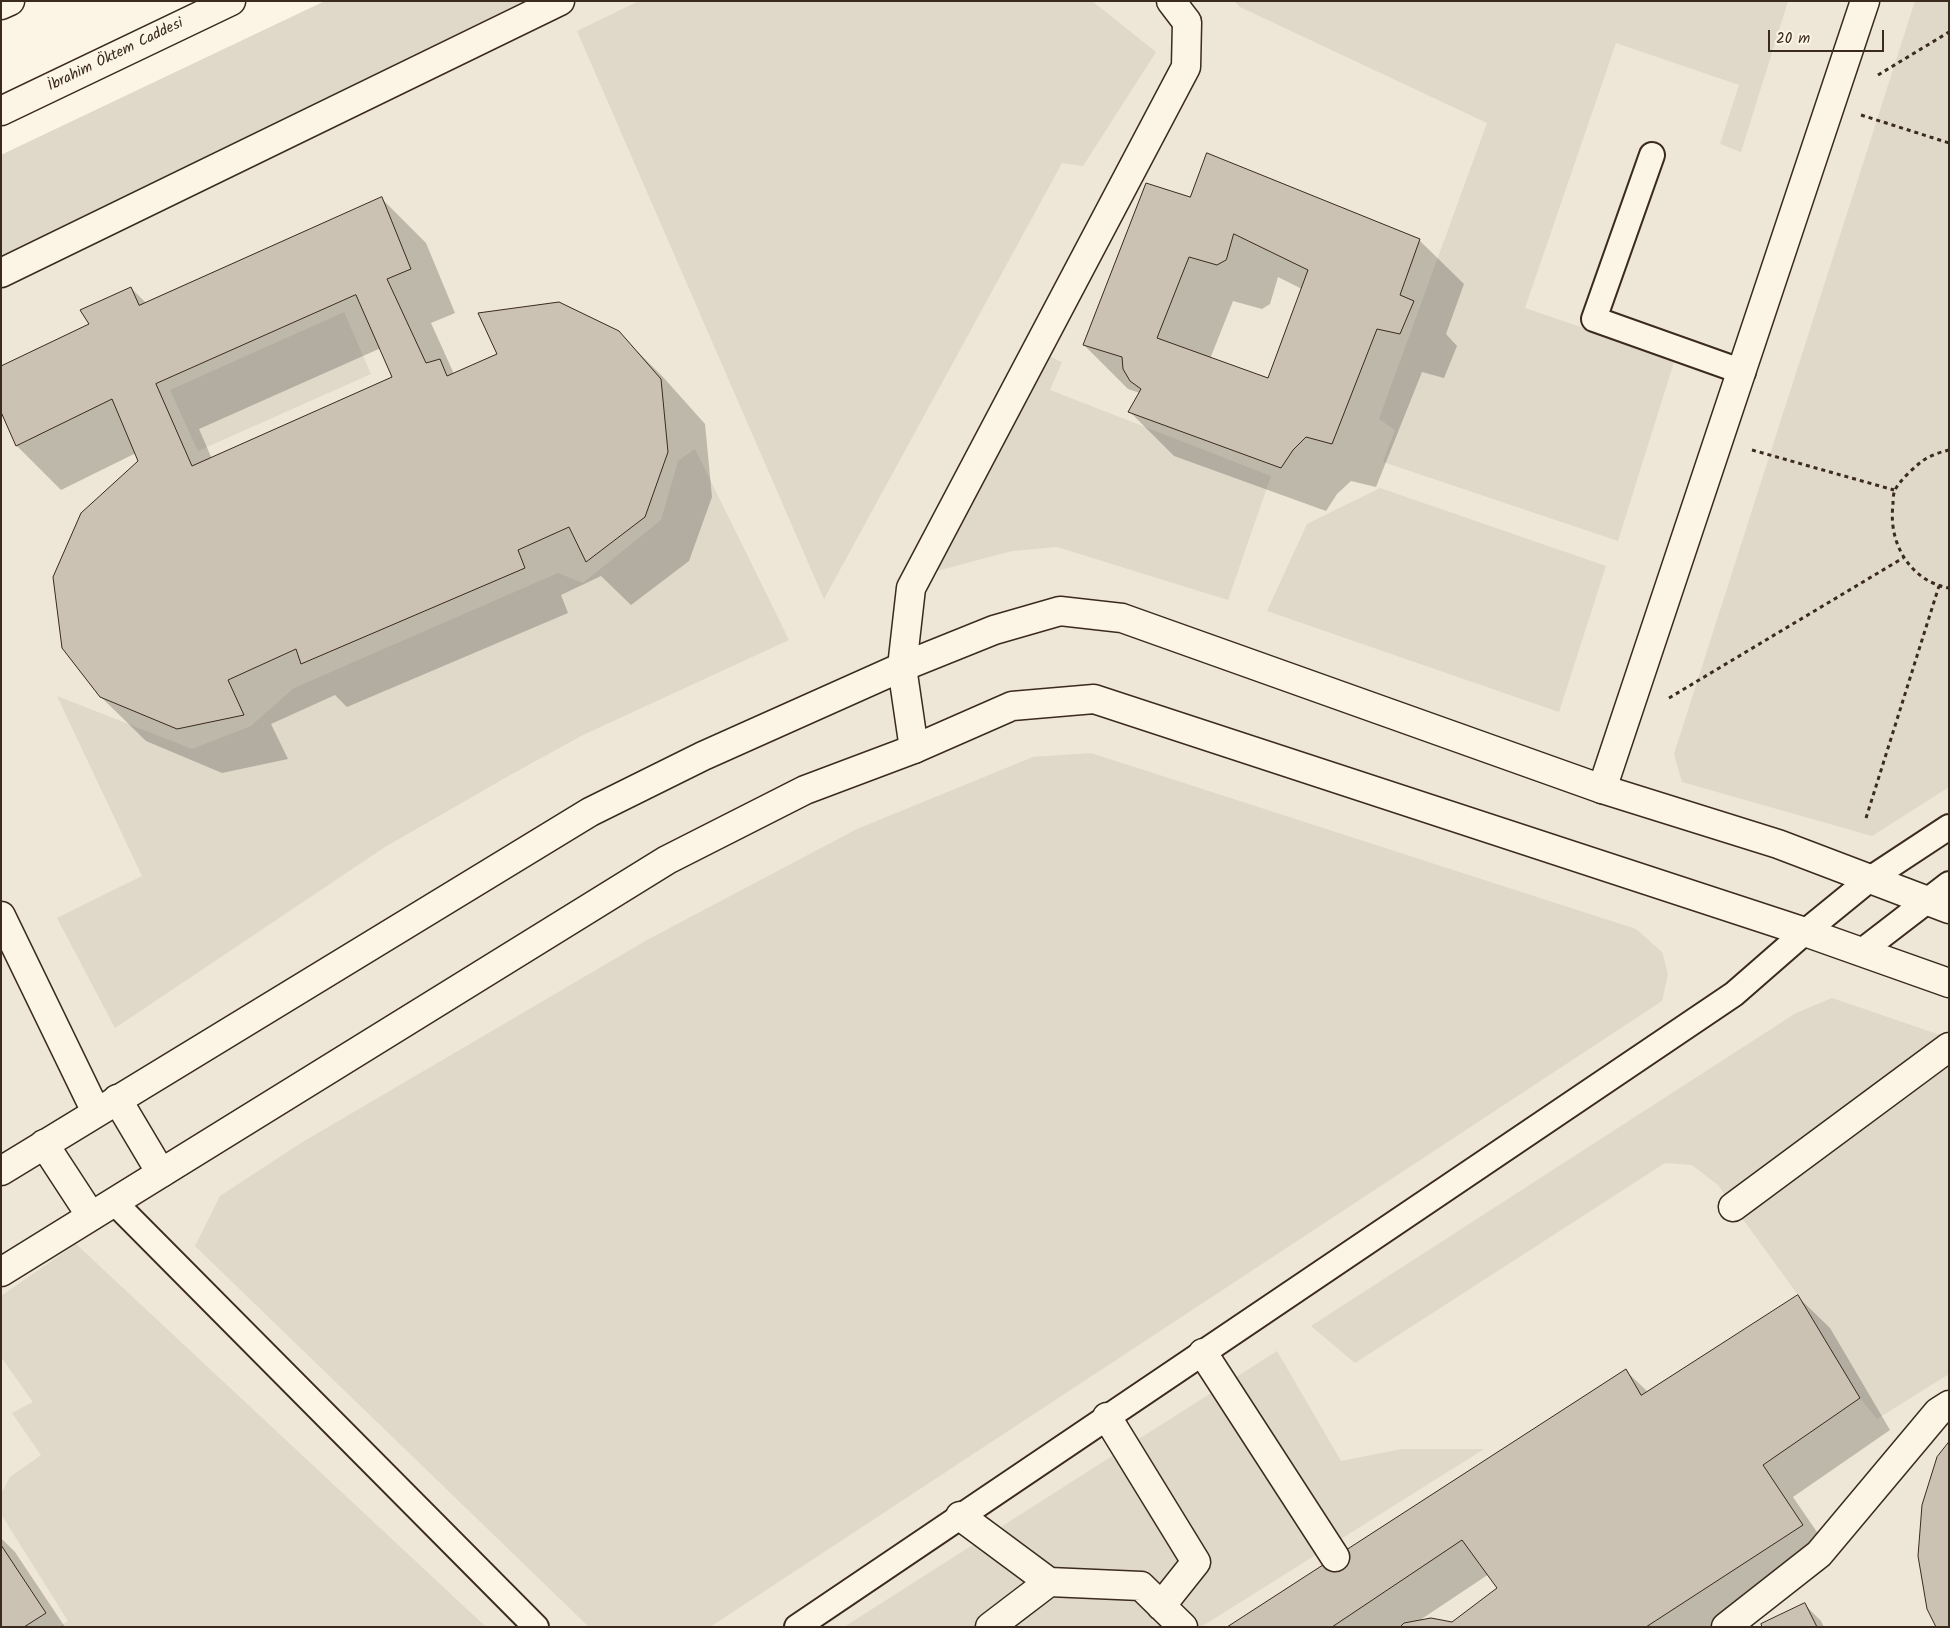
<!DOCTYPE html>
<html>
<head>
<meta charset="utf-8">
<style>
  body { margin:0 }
  #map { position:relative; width:1950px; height:1628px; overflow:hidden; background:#fcf5e5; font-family:Kalam,sans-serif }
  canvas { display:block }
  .frame { position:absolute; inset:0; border:2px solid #3b2a1e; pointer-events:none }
  .scale { position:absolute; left:1768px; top:30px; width:116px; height:22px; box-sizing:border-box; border:2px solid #3b2a1e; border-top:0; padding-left:6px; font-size:15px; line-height:18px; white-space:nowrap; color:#3b2a1e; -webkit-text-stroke:4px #fcf5e5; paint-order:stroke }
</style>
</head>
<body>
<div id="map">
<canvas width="1950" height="1628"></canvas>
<div class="frame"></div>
<div class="scale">20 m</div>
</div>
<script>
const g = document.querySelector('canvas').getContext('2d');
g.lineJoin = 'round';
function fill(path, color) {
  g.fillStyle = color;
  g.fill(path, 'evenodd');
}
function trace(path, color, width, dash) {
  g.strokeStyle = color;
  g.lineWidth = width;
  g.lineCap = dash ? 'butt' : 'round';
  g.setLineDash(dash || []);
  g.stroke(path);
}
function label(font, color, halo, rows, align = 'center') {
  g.font = font + ' Kalam,sans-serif';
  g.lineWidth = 4;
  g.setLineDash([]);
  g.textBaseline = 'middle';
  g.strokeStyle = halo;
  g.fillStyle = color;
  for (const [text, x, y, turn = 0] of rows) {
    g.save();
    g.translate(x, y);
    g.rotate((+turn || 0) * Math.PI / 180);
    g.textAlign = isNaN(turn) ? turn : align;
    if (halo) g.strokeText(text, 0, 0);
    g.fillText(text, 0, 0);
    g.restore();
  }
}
fill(new Path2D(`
  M325 1H1949V1627H1V155Z`), '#eee6d6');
fill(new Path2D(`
  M325 1H577L1 263V155Z
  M639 1H1092L1156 52 1083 166 1062 163 824 599 577 31Z
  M1234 1H1788L1741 152 1720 144 1739 85 1616 43 1525 308 1648 350 1674 362 1618 541 1383 462 1395 430 1379 419 1487 123 1240 7Z
  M1915 1H1949V787L1872 836 1682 782 1674 754Z
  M344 312 371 374 198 451 170 390Z
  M1038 351 1062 362 1050 390 1271 476 1228 600 1057 547 1012 551 925 574Z
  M695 449 789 640 583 735 512 774 385 847 115 1028 57 918 142 876 57 696 192 749 251 726 294 688 558 573 583 583 661 520 678 461Z
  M1380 488 1606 566 1559 712 1267 611 1307 524Z
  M1091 753 1636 929 1662 952 1668 974 1662 1001 710 1627H589L195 1246 220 1196 301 1143 647 940 857 829 1033 757Z
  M1832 998 1949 1038V1374L1877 1419 1860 1398 1798 1295 1718 1185 1692 1165 1665 1163 1355 1363 1311 1326 1796 1013Z
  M76 1244 486 1627H59L68 1621 1 1514V1494L10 1477 41 1455 12 1413 33 1402 1 1357V1296Z
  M1277 1351 1341 1461 1402 1449H1484L1201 1627H844Z`), '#e0d8c8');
fill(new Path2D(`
  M382 199 426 243 455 313 431 323 454 374 618 332 663 377 705 424 712 497 689 561 631 605 601 576 561 595 568 613 347 707 335 695 271 724 288 759 222 773 146 741 101 697 139 461 136 453 61 490 17 446 1 409 131 288 146 303ZM381 348 394 378 212 459 199 429Z
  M1191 199 1419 240 1464 284 1446 334 1457 346 1444 378 1422 372 1376 487 1351 481 1337 494 1326 511 1174 456 1130 412 1140 393 1128 389 1084 345ZM1278 277 1302 289 1269 379 1210 359 1233 301 1262 309 1270 304Z
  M1798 1297 1830 1328 1890 1430 1793 1497 1834 1557 1725 1627H1229L1626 1371 1648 1392ZM1489 1574 1499 1589 1453 1623 1417 1622Z
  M1 1538 15 1552 65 1627H1Z
  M1805 1605 1821 1621 1824 1627H1764Z`), '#0003');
const building = new Path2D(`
  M1207 153 1420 239 1400 295 1414 301 1400 334 1377 329 1332 444 1306 437 1293 450 1281 468 1128 412 1141 389 1130 381 1123 369 1122 357 1083 345 1146 183 1190 197ZM1234 234 1308 270 1268 378 1157 338 1189 257 1217 265 1226 260Z
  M382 197 411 269 387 279 426 363 440 359 447 376 497 354 478 313 559 302 619 331 661 379 668 452 645 517 586 562 569 527 518 550 525 568 301 664 296 649 228 680 244 715 177 729 100 697 62 648 53 577 81 513 138 461 112 399 16 446 1 412V366L89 324 80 310 131 287 139 305ZM356 295 392 377 192 466 156 384Z
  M1798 1295 1860 1398 1763 1465 1803 1525 1646 1627H1400L1404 1623 1431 1618 1452 1622 1497 1588 1462 1540 1332 1627H1227L1626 1369 1641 1395Z
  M1949 1442V1627H1936L1927 1609 1918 1556 1922 1505 1937 1457Z
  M1 1545 46 1613 24 1627H1Z
  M1805 1603 1817 1627H1762L1761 1624Z`);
fill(building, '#ccc2b3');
trace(building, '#3b2a1e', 1);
const lane = new Path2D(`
  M1652 155 1594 319 1743 372
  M1862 951 1949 884
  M114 1202 536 1627
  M797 1627 1734 994 1805 932 1870 879 1949 827`);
const street = new Path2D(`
  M1 273 560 1
  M914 749 902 667 911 588 1186 67 1187 22 1171 1
  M1602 789 1865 1
  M1 916 96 1112
  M117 1099 161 1173
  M44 1144 91 1216
  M1733 1207 1949 1047
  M1203 1353 1335 1557
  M1107 1417 1196 1562 1161 1606
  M960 1516 1049 1582
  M990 1627 1049 1582 1141 1586 1183 1627
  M1726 1627 1819 1554 1938 1412 1949 1405`);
const secondary = new Path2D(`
  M1 5 10 1
  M1 111 231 1
  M1 1171 590 812 703 756 902 667 994 630 1060 611 1122 618 1602 789 1778 844 1949 909
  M1 1272 667 860 805 790 914 749 1012 706 1094 699 1805 932 1949 983`);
trace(lane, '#3b2a1e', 28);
trace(street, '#3b2a1e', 31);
trace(secondary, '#3b2a1e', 31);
trace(new Path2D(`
  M1878 75 1949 32
  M1861 115 1949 143
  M1752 450 1894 490
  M1949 450C1942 452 1934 454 1927 458 1919 462 1899 481 1895 490 1893 494 1893 501 1893 505 1888 543 1910 581 1949 588
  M1669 698 1903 558
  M1866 818 1939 586`), '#3b2a1e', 3, [4, 4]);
trace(lane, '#fcf5e5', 24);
trace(street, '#fcf5e5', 28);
trace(secondary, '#fcf5e5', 28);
label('15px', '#3b2a1e', '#fcf5e5', [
  ["İbrahim Öktem Caddesi",116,56,-26]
]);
</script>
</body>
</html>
